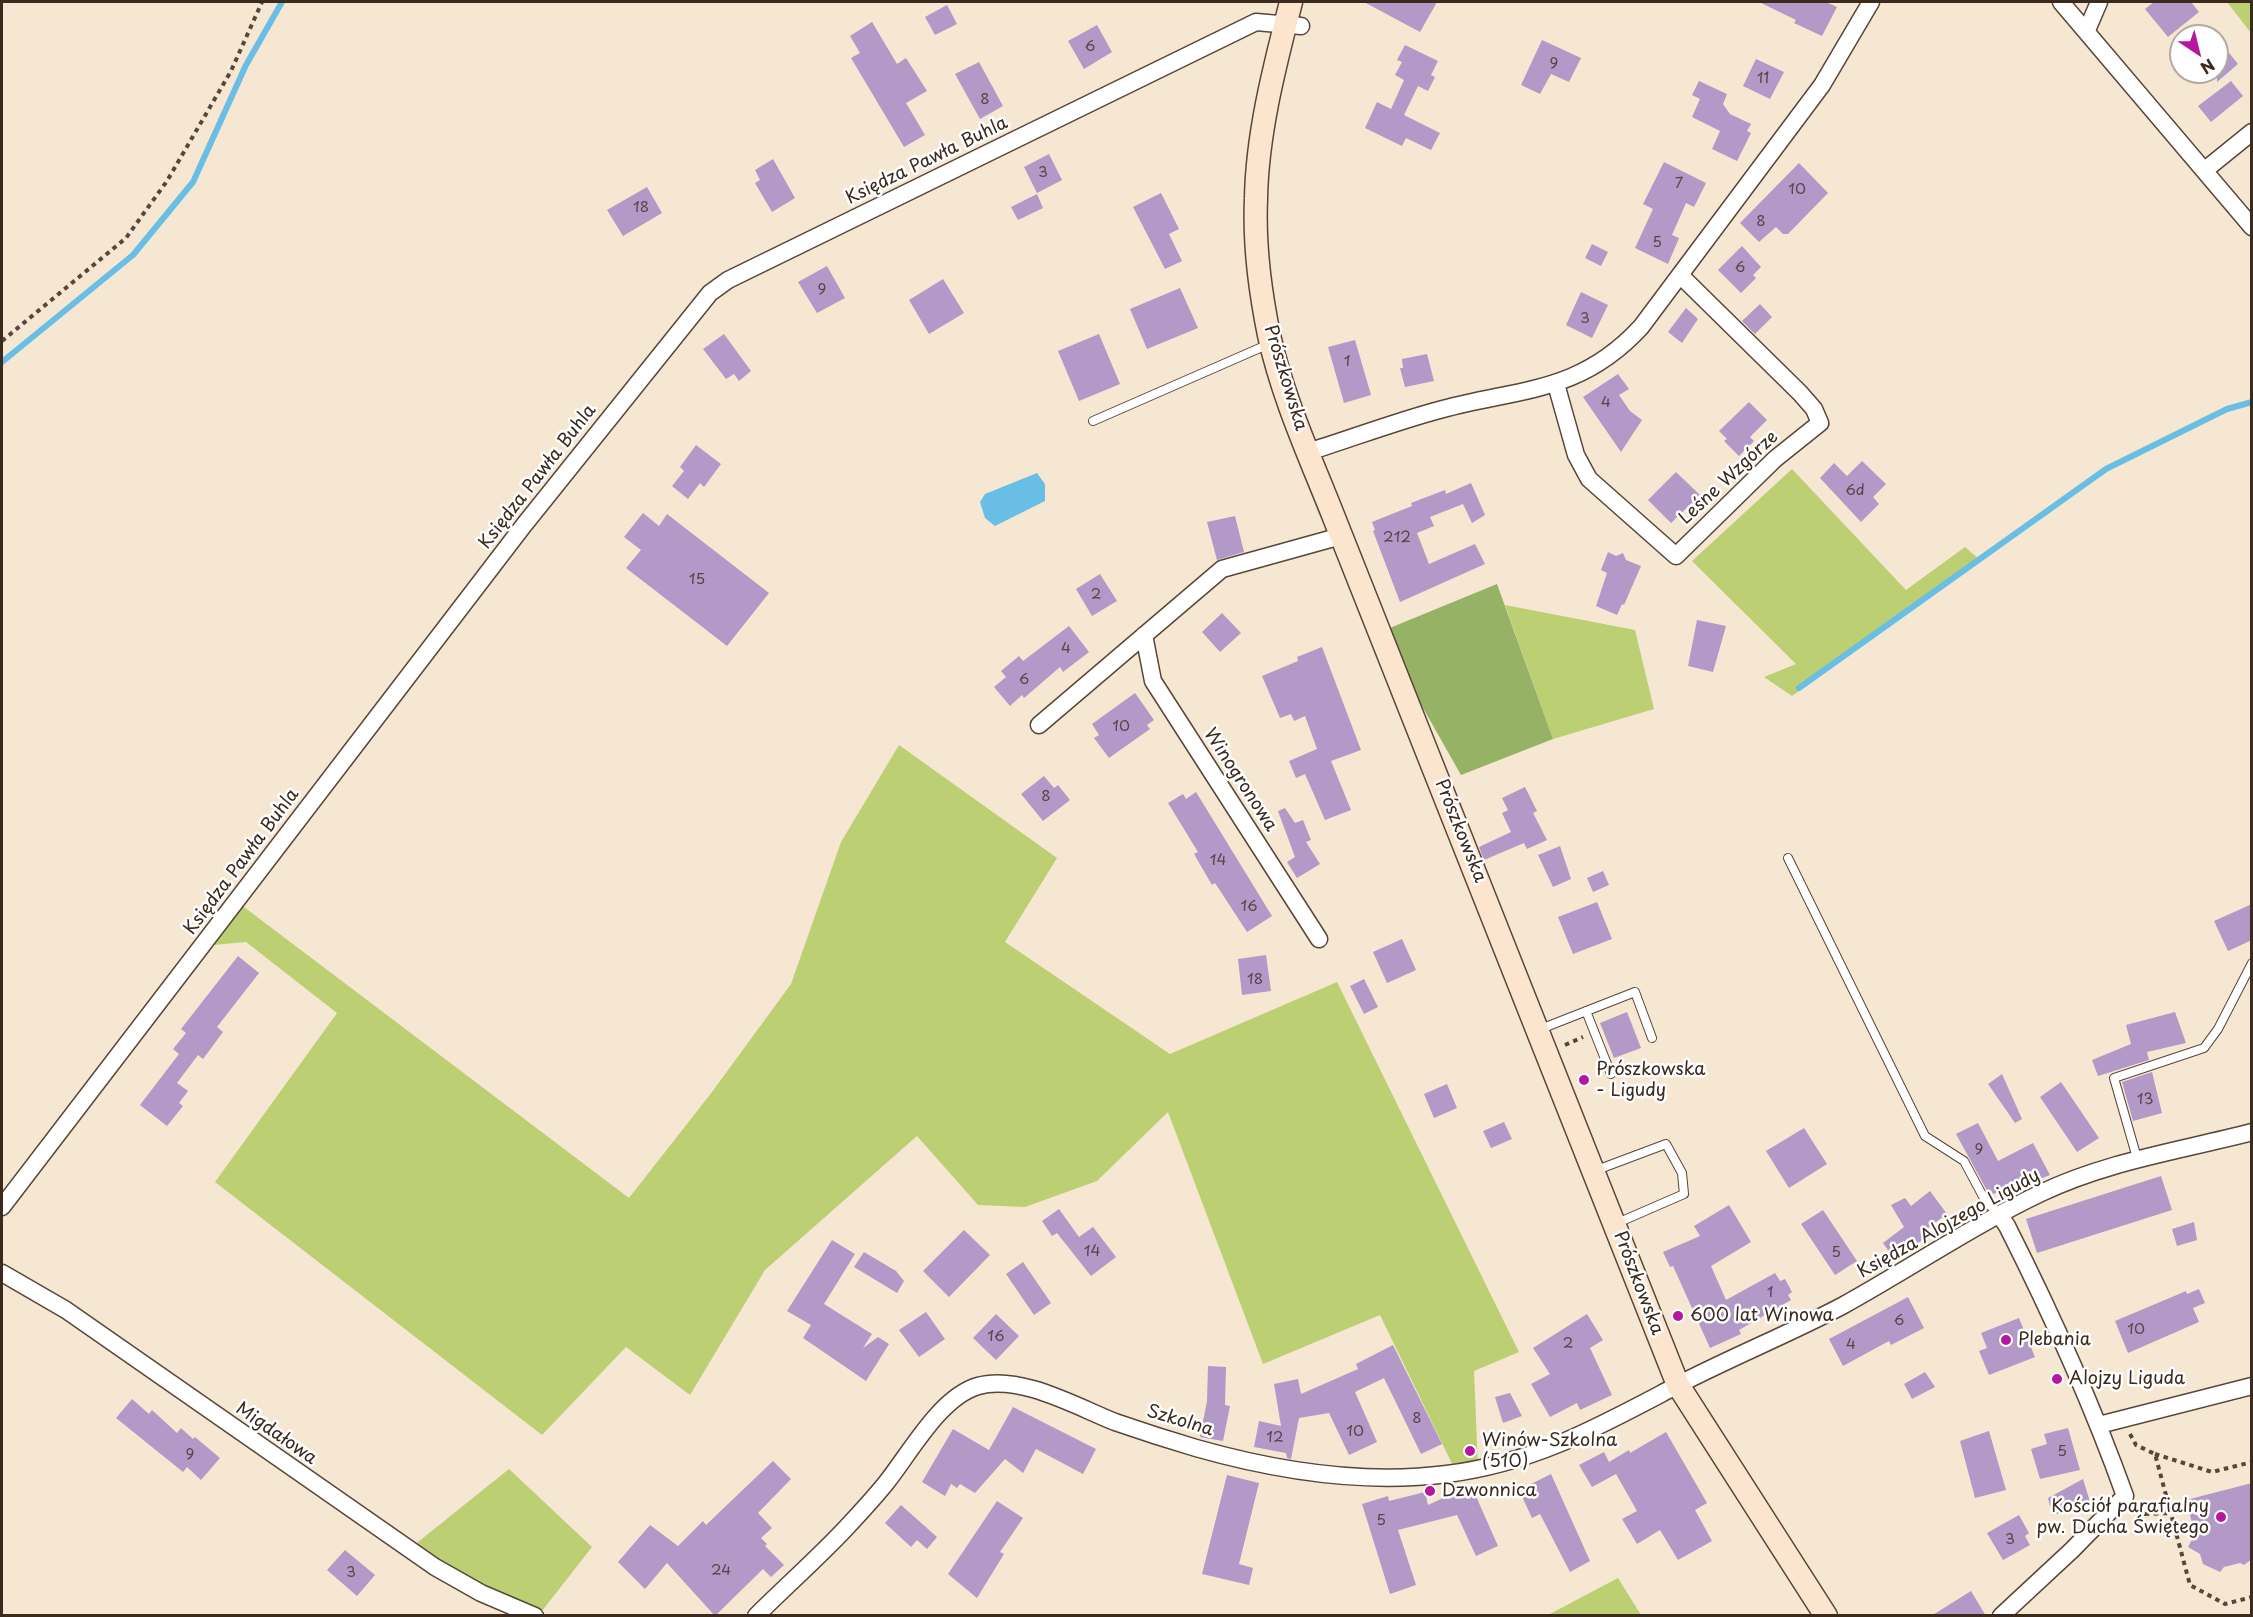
<!DOCTYPE html>
<html>
<head>
<meta charset="utf-8">
<style>
  body { margin:0 }
  #map { position:relative; width:2253px; height:1617px; overflow:hidden; background:#f6e7d2; font-family:"Playpen Sans",sans-serif }
  canvas { display:block }
  .frame { position:absolute; inset:0; border:3px solid #3b2a1e; pointer-events:none }
  .north { position:absolute; left:2169px; top:24px; width:60px; height:60px; box-sizing:border-box; background:#fff; border:2px solid #b1aaa5; border-radius:50%; rotate:145deg; font-size:16px; font-weight:700; line-height:24px; text-align:center; color:#3b2a1e }
  .north::after { content:''; display:block; margin:auto; width:21px; height:27px; background:#b5179e; clip-path:polygon(50% 0,100% 100%,50% 72%,0 100%) }
</style>
</head>
<body>
<div id="map">
<canvas width="2253" height="1617"></canvas>
<div class="frame"></div>
<div class="north">N</div>
</div>
<script>
const g = document.querySelector('canvas').getContext('2d');
g.lineJoin = 'round';
function fill(path, color) {
  g.fillStyle = color;
  g.fill(path, 'evenodd');
}
function trace(path, color, width, dash) {
  g.strokeStyle = color;
  g.lineWidth = width;
  g.lineCap = dash ? 'butt' : 'round';
  g.setLineDash(dash || []);
  g.stroke(path);
}
function label(font, color, halo, rows, align = 'center') {
  g.font = font + ' "Playpen Sans",sans-serif';
  g.lineWidth = 5;
  g.setLineDash([]);
  g.textBaseline = 'middle';
  g.strokeStyle = halo;
  g.fillStyle = color;
  for (const [text, x, y, turn = 0] of rows) {
    g.save();
    g.translate(x, y);
    g.rotate((+turn || 0) * Math.PI / 180);
    g.textAlign = isNaN(turn) ? turn : align;
    if (halo) g.strokeText(text, 0, 0);
    g.fillText(text, 0, 0);
    g.restore();
  }
}
fill(new Path2D(`
  M2227 2H2251V33Z
  M1792 469 1906 590 1965 547 1980 560 1792 696 1764 677 1796 664 1692 561Z
  M1505 605 1635 630 1654 709 1553 739Z
  M899 745 1057 858 1005 942 1170 1054 1337 982 1519 1352 1474 1371 1478 1468 1456 1472 1380 1315 1263 1364 1168 1112 1097 1181 1025 1207 978 1205 917 1136 765 1270 690 1395 626 1347 542 1435 215 1182 337 1013 246 942 202 946 236 901 629 1198 712 1092 791 984 841 842Z
  M509 1469 592 1547 538 1616 408 1550Z
  M1618 1578 1641 1615H1548Z`), '#bccf73');
fill(new Path2D(`
  M1497 584 1553 739 1461 775 1380 632Z`), '#95b265');
fill(new Path2D(`
  M1037 473 1045 484V501L995 526 985 518 980 502 985 494Z`), '#69bee5');
trace(new Path2D(`
  M2 362 133 255 193 182 246 65 282 2
  M1799 688 2106 469 2227 409 2252 402`), '#69bee5', 6);
fill(new Path2D(`
  M1364 2H1437L1420 32Z
  M1759 2H1826L1837 7 1822 36 1794 23 1796 20Z
  M2154 2H2191L2199 12 2168 37 2145 9Z
  M947 5 957 24 935 35 925 17Z
  M872 22 897 64 906 58 927 91 906 103 925 135 904 147 851 58 860 53 850 36Z
  M1097 25 1112 52 1084 69 1068 41Z
  M2217 38 2238 64 2217 82Z
  M1542 40 1581 58 1569 82 1551 74 1540 94 1521 85Z
  M1405 45 1438 61 1431 75 1435 77 1428 91 1418 86 1404 115 1440 133 1431 150 1406 138 1402 146 1365 128 1377 102 1391 109 1404 80 1395 75 1402 62 1397 60Z
  M1756 59 1784 72 1770 99 1743 86Z
  M979 62 1003 106 980 119 955 74Z
  M1699 81 1727 94 1723 104 1730 114 1751 124 1747 131 1751 133 1737 161 1712 149 1720 131 1692 117 1700 99 1692 95Z
  M2231 81 2243 96 2211 122 2198 106Z
  M1049 154 1062 180 1037 193 1024 167Z
  M773 159 795 198 772 212 755 183 760 180 755 170Z
  M1664 162 1706 183 1694 207 1686 203 1672 235 1679 238 1668 264 1635 248 1653 209 1643 204Z
  M1799 163 1828 193 1788 234H1783L1776 227 1759 242 1740 223Z
  M647 187 662 213 623 236 607 210Z
  M1161 193 1179 229 1169 234 1182 261 1165 269 1133 207Z
  M1037 194 1043 208 1018 220 1011 207Z
  M1592 244 1608 252 1601 266 1585 258Z
  M1742 246 1761 267 1753 275 1756 278 1741 293 1718 270Z
  M827 266 845 298 817 313 798 282Z
  M943 279 964 313 929 334 909 300Z
  M1180 288 1198 328 1147 349 1130 309Z
  M1581 292 1608 305 1592 338 1566 325Z
  M1760 304 1772 317 1755 334 1742 321Z
  M1686 308 1698 319 1682 343 1668 332Z
  M724 334 751 371 739 381 734 374 726 379 703 349Z
  M1099 334 1120 384 1079 401 1058 351Z
  M1355 340 1371 395 1344 403 1328 347Z
  M1427 354 1434 381 1405 387 1400 368H1403L1402 359Z
  M1618 374 1629 389 1619 395 1630 411 1642 420 1621 452 1583 397Z
  M1749 402 1767 420 1750 437 1754 441 1739 456 1724 441 1727 439 1719 431Z
  M696 445 721 464 704 487 700 483 688 499 672 486 684 471 680 467Z
  M1862 461 1886 484 1873 497 1879 504 1861 522 1820 478 1834 463 1847 476Z
  M1676 472 1700 495 1671 523 1648 500Z
  M1471 483 1485 515 1472 523 1463 504 1430 517 1434 526 1417 533 1429 564 1475 544 1485 564 1400 602 1373 531 1375 530 1372 522 1412 506 1411 503 1445 490 1446 494Z
  M643 513 659 526 667 514 769 593 727 646 626 568 641 550 624 537Z
  M1235 516 1244 552 1217 560 1207 522Z
  M1608 552 1616 556 1623 553 1626 560 1641 566 1624 605 1622 604 1617 615 1596 606 1607 573 1601 570Z
  M1100 574 1117 601 1092 616 1076 589Z
  M1222 613 1241 633 1220 652 1202 632Z
  M1697 620 1726 626 1713 672 1688 666Z
  M1069 626 1089 652 1063 672 1060 667 1024 698 1022 695 1010 706 994 687 1006 677 1001 671 1019 656 1023 661Z
  M1322 647 1361 750 1331 761 1351 810 1325 820 1305 774 1296 778 1289 761 1317 749 1305 716 1294 721 1291 714 1280 718 1262 676 1298 661 1297 657Z
  M1135 693 1154 720 1147 725 1150 729 1109 758 1094 738 1099 735 1092 724Z
  M1044 776 1054 788 1058 785 1070 800 1043 821 1021 794Z
  M1525 787 1537 811 1533 813 1547 840 1527 849 1524 843 1484 860 1479 847 1511 832 1502 813 1508 810 1502 798Z
  M1196 792 1272 916 1247 932 1215 883 1212 885 1194 854 1198 852 1168 803 1183 794 1186 799Z
  M1285 808 1295 823 1303 820 1311 840 1306 842 1320 864 1297 878 1287 862 1295 857 1278 811Z
  M1560 846 1571 879 1553 887 1538 855Z
  M1603 871 1609 885 1593 892 1587 878Z
  M1597 902 1612 939 1573 954 1558 917Z
  M2252 904V940L2228 951 2214 921Z
  M1402 939 1416 970 1387 983 1373 952Z
  M1266 955 1271 991 1242 995 1238 959Z
  M238 956 259 973 217 1027 223 1032 203 1059 198 1055 177 1083 188 1091 179 1103 183 1106 167 1126 140 1105 179 1054 173 1049 186 1033 181 1029Z
  M1364 979 1378 1007 1364 1014 1350 986Z
  M1627 1012 1641 1048 1614 1058 1600 1023Z
  M2175 1012 2186 1043 2147 1052 2149 1060 2098 1076 2092 1060 2131 1044 2126 1025Z
  M2152 1072 2162 1113 2133 1121 2122 1082Z
  M2002 1074 2022 1119 2015 1123 1988 1084Z
  M2061 1082 2099 1138 2077 1152 2040 1097Z
  M1447 1084 1457 1108 1434 1118 1424 1094Z
  M1504 1122 1512 1139 1491 1148 1483 1131Z
  M1978 1123 1998 1161 2033 1143 2050 1175 2035 1181 2030 1175 1990 1196 1956 1134Z
  M1804 1128 1827 1164 1789 1188 1766 1151Z
  M2161 1176 2172 1210 2037 1253 2026 1219Z
  M1930 1191 1947 1214 1928 1228 1932 1233 1895 1260 1883 1243 1904 1227 1891 1205 1905 1198 1911 1206Z
  M1729 1205 1751 1242 1711 1266 1726 1300 1775 1273 1780 1281 1785 1279 1792 1292 1788 1295 1791 1300 1739 1330 1741 1334 1710 1348 1673 1266 1670 1267 1663 1252 1700 1236 1694 1226Z
  M1059 1209 1079 1237 1093 1227 1116 1257 1091 1276 1057 1233 1052 1236 1042 1221Z
  M1823 1210 1857 1261 1835 1275 1801 1224Z
  M2194 1222 2197 1240 2177 1246 2172 1229Z
  M964 1230 990 1255 949 1297 923 1271Z
  M832 1240 855 1254 824 1304 872 1334 863 1348 878 1337 889 1344 866 1381 803 1338 811 1325 787 1311Z
  M864 1252 896 1271 904 1281 897 1293 854 1267Z
  M1023 1262 1051 1303 1034 1315 1006 1274Z
  M2199 1289 2205 1303 2193 1308 2199 1322 2128 1353 2115 1321 2186 1291 2187 1294Z
  M1908 1297 1924 1328 1891 1345 1889 1341 1843 1366 1829 1339Z
  M926 1312 945 1339 919 1357 899 1330Z
  M996 1314 1019 1336 996 1360 973 1338Z
  M1587 1314 1603 1340 1590 1348 1612 1395 1580 1410 1577 1403 1550 1417 1531 1384 1550 1374 1533 1348Z
  M2019 1318 2035 1357 1989 1375 1979 1351 1987 1348 1981 1333Z
  M1393 1345 1442 1444 1421 1454 1384 1378 1355 1392 1377 1442 1349 1455 1329 1413 1299 1418 1291 1459 1287 1458 1286 1453 1254 1447 1259 1421 1281 1426 1274 1384 1298 1379 1301 1394 1358 1369 1356 1364Z
  M1208 1366 1226 1367 1225 1405 1230 1406 1223 1441 1200 1437 1207 1401Z
  M1925 1372 1935 1387 1912 1399 1904 1384Z
  M1510 1393 1522 1416 1503 1423 1495 1397Z
  M132 1399 149 1414 152 1410 177 1433 181 1428 193 1439 195 1437 220 1458 201 1480 187 1467 183 1472 116 1418Z
  M1013 1407 1096 1449 1083 1474 1036 1449 1023 1473 1005 1459 975 1493 960 1484 957 1488 951 1484 945 1496 922 1482 953 1429 989 1450Z
  M2068 1428 2080 1470 2040 1479 2031 1449 2047 1444 2044 1434Z
  M1989 1431 2006 1490 1975 1498 1960 1441Z
  M1666 1432 1707 1503 1695 1510 1712 1541 1678 1560 1660 1530 1637 1544 1622 1519 1637 1511 1616 1474 1592 1487 1579 1465 1604 1452 1609 1462 1629 1450 1630 1453Z
  M773 1461 791 1479 758 1513 772 1528 761 1538 767 1544 765 1546 784 1565 771 1577 763 1569 715 1616 667 1563 645 1589 618 1562 650 1525 678 1546 703 1521 706 1525Z
  M1551 1474 1590 1561 1570 1572 1540 1514 1532 1518 1519 1490Z
  M1227 1475 1259 1483 1239 1564 1253 1568 1249 1585 1202 1574Z
  M2083 1479 2091 1505 2052 1515 2048 1498Z
  M2252 1483V1559L2244 1565 2240 1563 2224 1567 2220 1572 2203 1564 2200 1554 2188 1547 2195 1534 2186 1500Z
  M1471 1485 1498 1546 1476 1556 1457 1515 1398 1530 1416 1585 1390 1594 1362 1504 1388 1496 1389 1501 1425 1492 1428 1505Z
  M997 1501 1023 1518 1000 1552 1004 1554 977 1598 948 1574Z
  M901 1505 937 1537 927 1549 917 1540 911 1547 885 1523Z
  M2019 1515 2029 1533 2025 1536 2030 1545 2003 1560 1987 1533Z
  M345 1550 375 1575 357 1596 327 1570Z
  M1971 1591 1986 1616H1931Z`), '#b299c7');
const service = new Path2D(`
  M1093 421 1269 344
  M1788 858 1925 1136 1964 1161 1986 1202 1999 1214
  M1586 1011 1611 1074
  M1538 1030 1635 992 1652 1038
  M2137 1158 2114 1078 2204 1048 2218 1029 2252 963
  M1594 1171 1666 1144 1682 1173 1684 1194 1615 1224`);
const minor = new Path2D(`
  M2061 2 2252 227
  M2087 30 2099 2
  M2205 170 2252 132
  M1556 384 1576 455 1589 479 1676 556 1775 459 1820 423 1814 409 1800 393 1680 275
  M1308 452C1353 438 1397 421 1443 409 1522 388 1580 393 1641 327L1822 85 1871 2
  M1144 635 1153 681 1319 939
  M1039 725 1222 569 1341 536
  M2 1207 524 525 710 293 728 280 1256 22 1301 26
  M1999 1214 2007 1226C2052 1315 2091 1401 2125 1496L2072 1550 2001 1616
  M2 1273 66 1310 435 1567 481 1593 535 1616
  M2099 1425 2252 1386
  M756 1616C786 1586 818 1558 847 1527 860 1513 874 1498 886 1483 910 1453 940 1397 978 1386 1020 1374 1077 1407 1115 1422 1141 1431 1169 1440 1196 1448 1277 1471 1362 1485 1447 1474 1534 1463 1598 1427 1674 1387 1729 1358 1787 1335 1842 1306 1909 1269 1972 1226 2041 1193 2108 1161 2180 1151 2252 1132`);
const secondary = new Path2D(`
  M1291 2C1275 65 1257 133 1256 199 1254 243 1260 291 1269 335 1282 396 1310 457 1333 515L1678 1385 1826 1616`);
trace(service, '#574639', 10);
trace(minor, '#574639', 19);
trace(secondary, '#574639', 25);
trace(new Path2D(`
  M2 341 126 238 167 181 231 71 262 2
  M1565 1045 1583 1037
  M2130 1434 2136 1445 2155 1454 2190 1585 2225 1604 2252 1597
  M2155 1454 2212 1472 2252 1462
  M2138 1508 2145 1514 2171 1513`), '#574639', 4, [4.5, 4.5]);
trace(service, '#fff', 8);
trace(minor, '#fff', 16);
trace(secondary, '#fce5cf', 22);
for (const [x, y, r, color] of [
  [1584,1080,6,"#b5179e"],
  [1678,1316,6,"#b5179e"],
  [2006,1340,6,"#b5179e"],
  [2057,1379,6,"#b5179e"],
  [1470,1451,6,"#b5179e"],
  [1430,1491,6,"#b5179e"],
  [2221,1517,6,"#b5179e"]
]) {
  const dot = new Path2D();
  dot.arc(x, y, r, 0, 2 * Math.PI);
  g.fillStyle = color;
  g.fill(dot);
  trace(dot, '#fff', 2);
}
label('15px', '#594648', null, [
  ["6",1090,47],
  ["9",1554,64],
  ["11",1763,79],
  ["8",985,100],
  ["3",1043,173],
  ["7",1679,184],
  ["10",1797,190],
  ["18",641,208],
  ["8",1761,222],
  ["5",1657,243],
  ["6",1740,268],
  ["9",822,290],
  ["3",1585,319],
  ["1",1347,362],
  ["4",1606,403],
  ["6d",1855,491],
  ["212",1397,538],
  ["15",697,580],
  ["2",1096,595],
  ["4",1066,649],
  ["6",1024,680],
  ["10",1121,727],
  ["8",1046,797],
  ["14",1218,861],
  ["16",1249,907],
  ["18",1255,980],
  ["13",2145,1100],
  ["9",1979,1150],
  ["14",1092,1252],
  ["5",1836,1253],
  ["1",1770,1293],
  ["6",1899,1321],
  ["10",2136,1330],
  ["16",996,1337],
  ["2",1568,1344],
  ["4",1851,1345],
  ["8",1417,1419],
  ["10",1355,1432],
  ["12",1275,1438],
  ["5",2062,1452],
  ["9",190,1455],
  ["5",1381,1521],
  ["3",2010,1540],
  ["24",721,1571],
  ["3",351,1573]
]);
label('18px', '#3b2a1e', '#fff', [
  ["Księdza Pawła Buhla",927,161,-26],
  ["Prószkowska",1285,378,73],
  ["Księdza Pawła Buhla",538,477,-52],
  ["Leśne Wzgórze",1729,478,-43],
  ["Winogronowa",1240,780,57],
  ["Prószkowska",1460,831,68],
  ["Księdza Pawła Buhla",242,862,-53],
  ["Księdza Alojzego Ligudy",1949,1224,-29],
  ["Prószkowska",1638,1283,69],
  ["Szkolna",1180,1421,17],
  ["Migdałowa",276,1434,35]
]);
label('18px', '#3b2a1e', '#fff', [
  ["Prószkowska",1596,1070],
  ["- Ligudy",1596,1091],
  ["600 lat Winowa",1690,1316],
  ["Plebania",2018,1340],
  ["Alojzy Liguda",2069,1379],
  ["Winów-Szkolna",1482,1441],
  ["(510)",1482,1462],
  ["Dzwonnica",1442,1491],
  ["Kościół parafialny",2209,1507,"right"],
  ["pw. Ducha Świętego",2209,1528,"right"]
], 'left');
</script>
</body>
</html>
